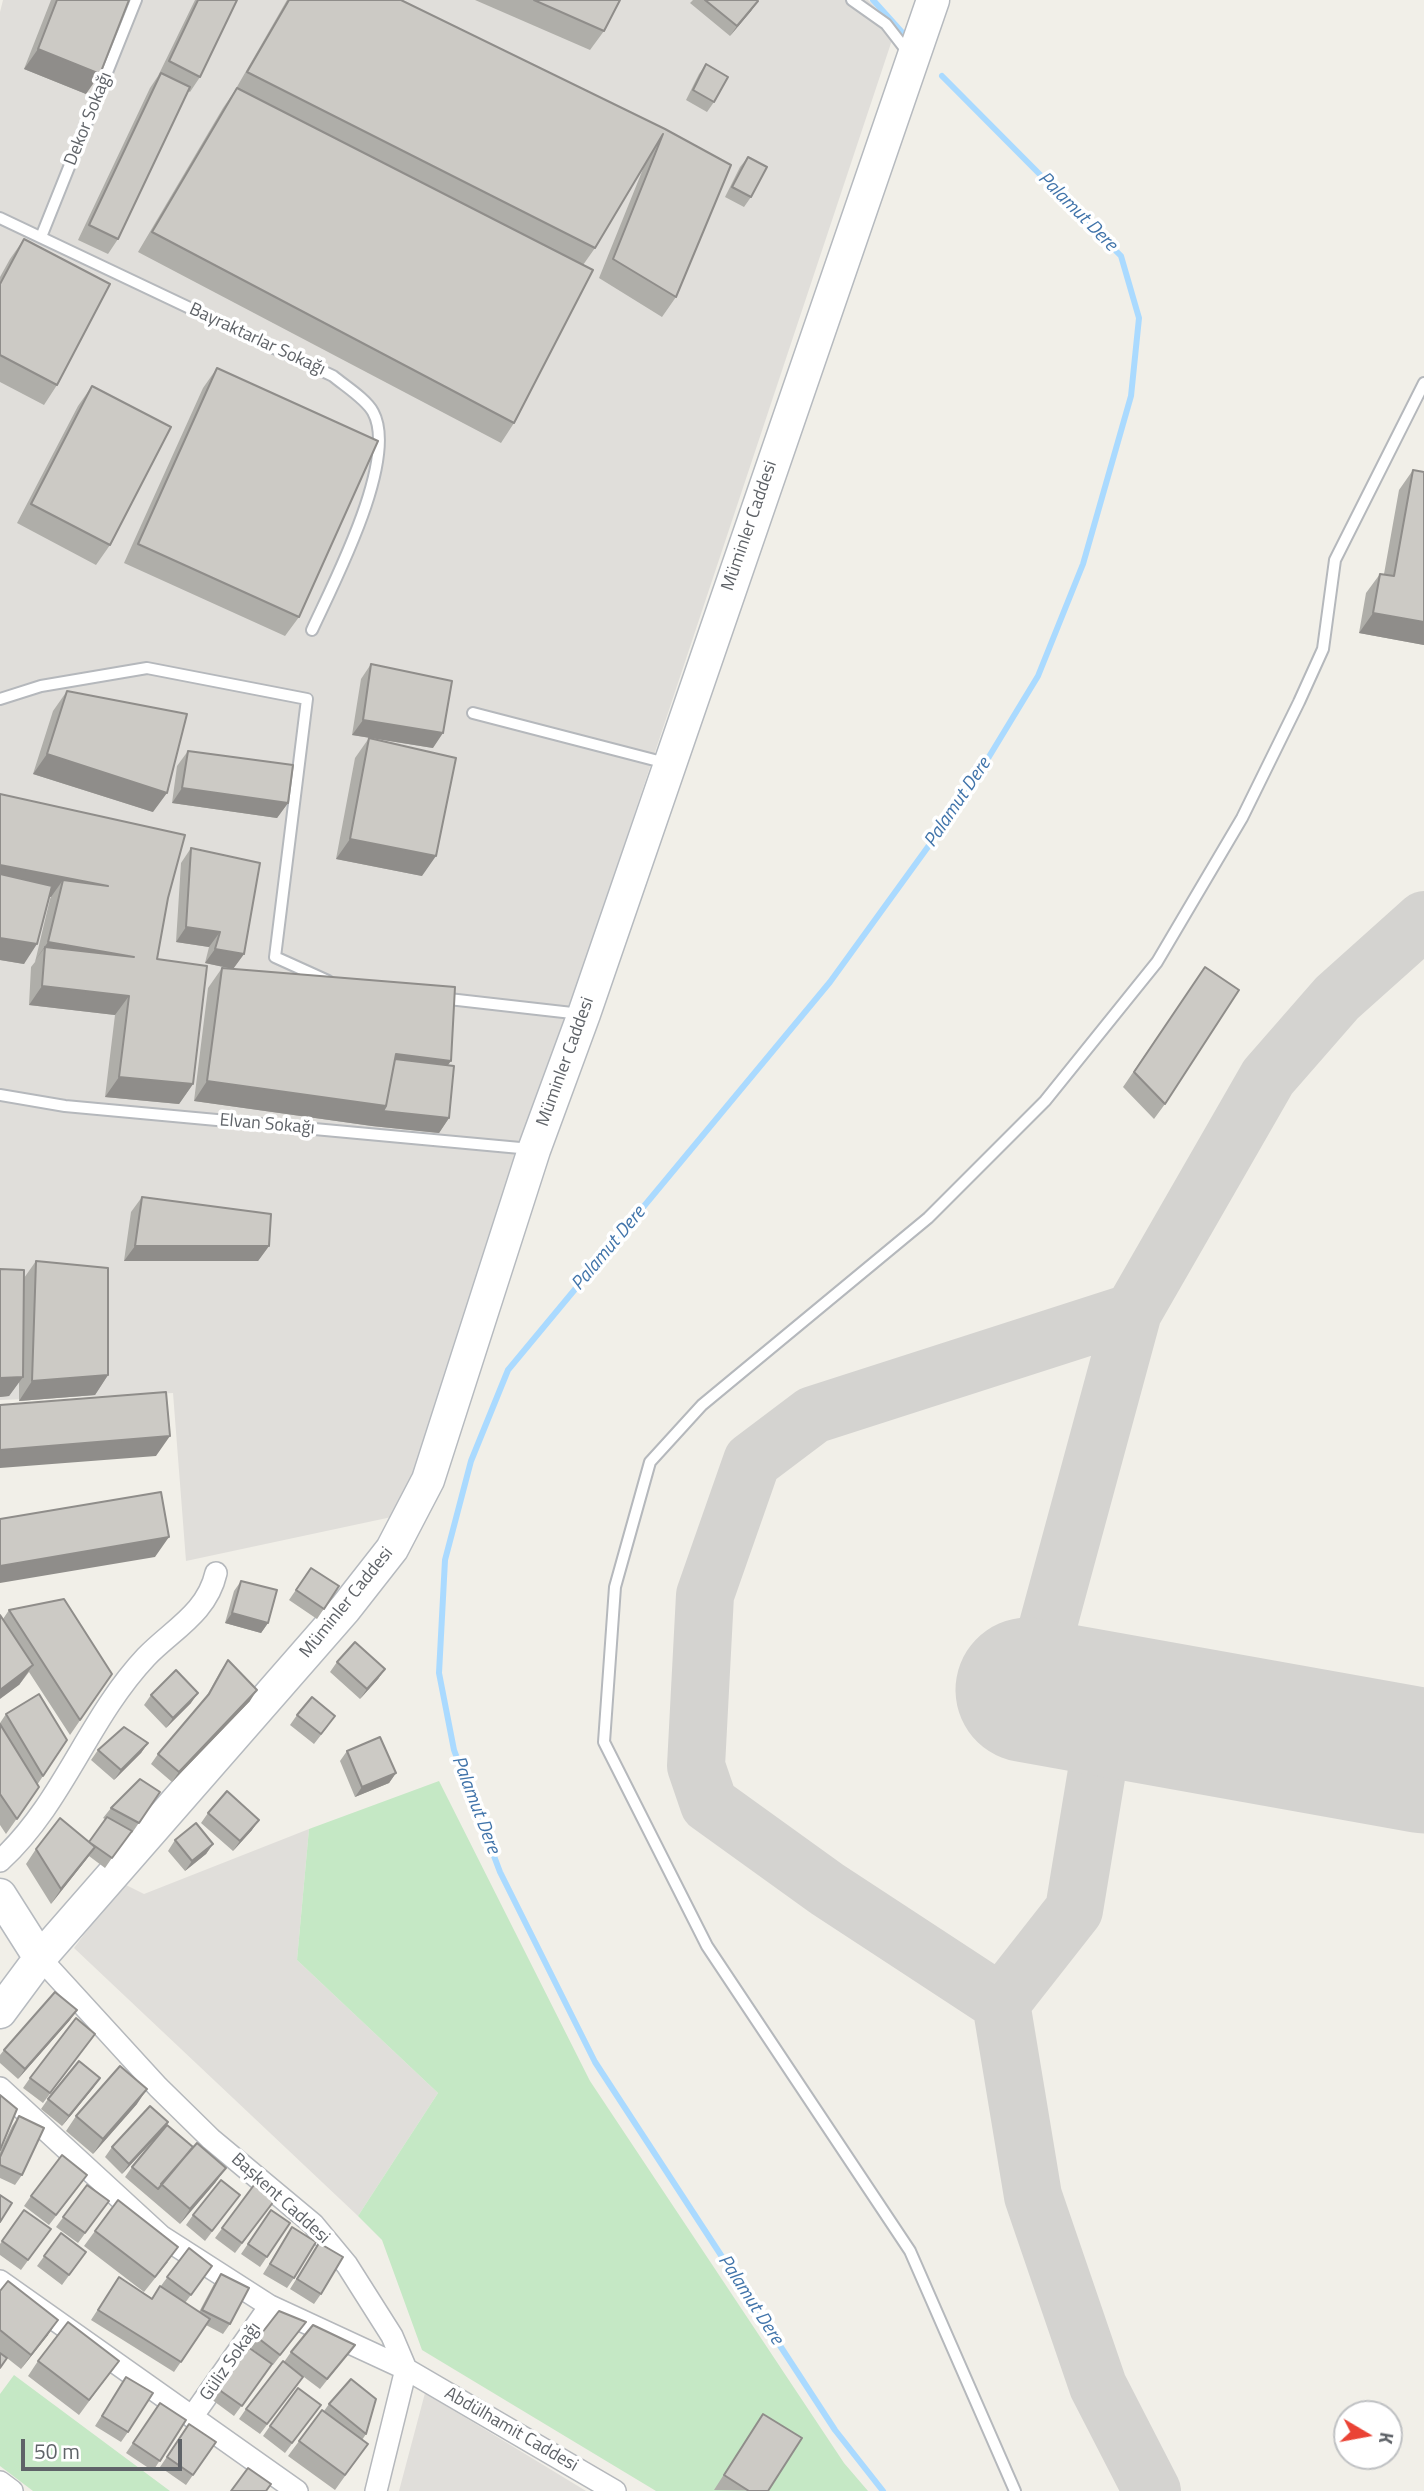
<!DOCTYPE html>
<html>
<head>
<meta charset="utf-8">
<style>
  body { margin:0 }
  #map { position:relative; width:1424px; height:2491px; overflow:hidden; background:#f1efe8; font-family:"Titillium Web",sans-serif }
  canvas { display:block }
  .north { position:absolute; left:1333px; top:2400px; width:70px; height:70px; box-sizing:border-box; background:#fff; border:2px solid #bfc1c3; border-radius:50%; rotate:100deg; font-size:19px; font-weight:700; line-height:28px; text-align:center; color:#5f6368 }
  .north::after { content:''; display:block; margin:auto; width:24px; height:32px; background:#ea4335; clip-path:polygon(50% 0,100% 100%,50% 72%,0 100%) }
  .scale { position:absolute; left:21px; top:2439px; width:161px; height:32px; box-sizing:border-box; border:4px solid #5f6368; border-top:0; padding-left:9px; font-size:21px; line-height:24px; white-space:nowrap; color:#5f6368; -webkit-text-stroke:5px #fff; paint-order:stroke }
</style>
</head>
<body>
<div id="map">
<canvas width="1424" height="2491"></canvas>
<div class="north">K</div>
<div class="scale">50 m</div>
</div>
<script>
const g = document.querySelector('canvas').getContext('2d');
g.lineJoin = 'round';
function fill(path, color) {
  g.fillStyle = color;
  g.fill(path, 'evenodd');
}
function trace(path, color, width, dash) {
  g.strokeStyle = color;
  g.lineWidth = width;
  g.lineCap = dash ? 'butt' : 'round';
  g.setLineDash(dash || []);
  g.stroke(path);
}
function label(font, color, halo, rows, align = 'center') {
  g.font = font + ' "Titillium Web",sans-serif';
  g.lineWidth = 7;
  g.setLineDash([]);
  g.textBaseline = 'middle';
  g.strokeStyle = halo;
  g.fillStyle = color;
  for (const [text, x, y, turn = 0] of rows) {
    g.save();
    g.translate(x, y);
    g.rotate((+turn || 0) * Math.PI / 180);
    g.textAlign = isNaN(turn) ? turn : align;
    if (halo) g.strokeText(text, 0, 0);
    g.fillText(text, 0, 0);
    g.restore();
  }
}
fill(new Path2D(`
  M3 0H868L896 28 401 1515 186 1561 173 1393 0 1400V12Z
  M309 1829 297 1960 438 2093 358 2216 74 1948 122 1883 144 1894Z
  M425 2393 586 2491H399Z`), '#e0deda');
fill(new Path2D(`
  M439 1781 590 2081 844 2463 868 2491H656L422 2350 382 2240 358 2216 438 2093 297 1960 309 1829Z
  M14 2375 170 2491H33L0 2466V2394Z`), '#c5e8c5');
trace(new Path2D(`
  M873 0 909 40
  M883 2491 835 2430 595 2062 500 1872 454 1750 439 1673 445 1560 471 1461 508 1370 830 982 967 793 1038 676 1083 564 1131 396 1139 318 1121 256 942 76`), '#aadaff', 6);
trace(new Path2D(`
  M1133 1312 1268 1077 1337 998 1424 920
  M1035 1673 1133 1312 813 1415 752 1461 705 1595 696 1766 709 1804 827 1889 1001 2003 1033 2196 1098 2386 1152 2491
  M1001 2003 1074 1910 1102 1741`), '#d4d3d0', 58);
trace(new Path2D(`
  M1028 1690 1424 1761`), '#d4d3d0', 145);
const lane = new Path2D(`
  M852 0 886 24 910 55
  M0 218 333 376C345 386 366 399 373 412 399 459 333 584 312 630
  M41 237 136 0
  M0 699 41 686 147 668 307 699 275 957 328 981
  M473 713 666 763
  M440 998 581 1014
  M0 1095 65 1106 531 1149
  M1015 2491 910 2251 707 1946 604 1742 615 1587 650 1462 702 1405 928 1218 1045 1101 1157 962 1242 818 1299 702 1323 649 1335 560 1424 383`);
const street = new Path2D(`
  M0 1861C64 1802 87 1720 146 1657 172 1630 207 1613 216 1573
  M40 1958 158 2087 211 2139 313 2224 347 2265 392 2336 406 2369 376 2491
  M0 2088 161 2236 270 2306 406 2369 615 2491
  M0 2281 297 2491
  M192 2417 270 2306
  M0 2482 12 2491`);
const secondary = new Path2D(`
  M0 1895 40 1958
  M0 2012 40 1958 345 1609 392 1549 428 1480 534 1150 584 1014 933 0`);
trace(lane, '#b5b8bc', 14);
trace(street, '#b5b8bc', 24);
trace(secondary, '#b6babf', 35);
trace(lane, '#fff', 10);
trace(street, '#fff', 21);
trace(secondary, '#fff', 32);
fill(new Path2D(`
  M51 0H129L86 94 24 69Z
  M195 0H237L200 77 190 92 188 91 118 239 108 254 78 240 150 88 158 76Z
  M287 0H401L665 129 676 297 662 317 599 278 645 164 595 248 583 265 514 423 501 443 138 252 223 108 234 92Z
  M475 0H620L604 31 590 50Z
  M693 0H757L751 11 730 36 690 3Z
  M706 64 714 102 707 112 686 100 699 74Z
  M748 157 751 197 744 207 725 197 740 167Z
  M24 239 57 385 44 405 0 382V277L10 259Z
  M217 368 299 617 285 636 124 563 203 388Z
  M92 386 110 545 96 565 17 523 78 406Z
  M1413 470 1424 472V645L1359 633 1366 593 1380 574H1384L1399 490Z
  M371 664 433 748 352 735 361 679Z
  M67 691 153 812 33 774 53 711Z
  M369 738 422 876 336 859 355 758Z
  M188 751 288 803 277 818 172 803 177 766Z
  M0 794 168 898 157 959 193 1084 179 1104 105 1097 115 1015 29 1005 31 967 35 962 50 899 51 897H49L24 964 0 960Z
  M191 848 244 954 233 969 205 963 209 947 176 942 181 863Z
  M1205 967 1165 1104 1154 1119 1123 1087Z
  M222 968 448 1065 449 1118 439 1133 372 1126 194 1101 208 988Z
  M142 1197 269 1246 258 1261H124L131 1212Z
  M36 1261 108 1375 95 1395 19 1401V1382L9 1396 0 1397V1269L24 1278Z
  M311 1568 339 1586 317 1619 289 1600Z
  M241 1581 268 1623 261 1633 225 1623 234 1591Z
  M9 1610 112 1674 70 1735 29 1672 19 1685 3 1619Z
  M228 1660 250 1701 172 1782 151 1764 158 1754 205 1699 221 1670Z
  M337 1662 385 1669 378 1679 360 1699 330 1672Z
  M151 1695 191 1703 166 1728 144 1705Z
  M6 1714 67 1740 37 1785 39 1787 6 1834 0 1825V1723Z
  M297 1715 328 1726 314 1744 290 1725Z
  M148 1743 141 1753 114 1780 91 1760 98 1750Z
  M347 1751 396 1773 389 1783 355 1797 340 1761Z
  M160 1792 132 1833 130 1832 105 1868 89 1856 51 1904 26 1864 36 1849 89 1842 105 1819 103 1818 111 1808Z
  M208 1813 252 1830 233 1851 201 1823Z
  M175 1840 213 1844 206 1854 185 1871 168 1851Z
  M70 2020 18 2079 0 2063V2055L4 2050Z
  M95 2034 43 2103 23 2088 30 2078Z
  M93 2088 62 2126 41 2109 48 2099Z
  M137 2104 93 2154 66 2131 76 2116Z
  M19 2116 22 2175 15 2185 0 2178V2152L12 2126Z
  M161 2132 122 2174 105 2157 112 2147Z
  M193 2147 226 2168 215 2183 180 2224 125 2177 132 2167Z
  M80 2185 49 2225 24 2206 31 2196Z
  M87 2185 109 2201 78 2243 56 2227Z
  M254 2185 267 2211 235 2253 215 2238Z
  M240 2195 205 2241 186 2225 193 2215Z
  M24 2210 51 2229 21 2270 0 2255V2244Z
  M271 2210 290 2223 260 2267 241 2254Z
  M292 2227 294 2278 287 2288 263 2274Z
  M95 2231 168 2262 144 2292 84 2246Z
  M61 2233 86 2252 62 2285 37 2266Z
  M319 2243 321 2294 314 2304 290 2289Z
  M189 2248 212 2266 185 2303 199 2312 214 2284 221 2274 230 2324 223 2334 206 2325 174 2372 91 2320 119 2277 152 2298Z
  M0 2291 48 2335 21 2369 7 2358 0 2368Z
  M306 2322 273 2365 251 2348 258 2338Z
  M355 2345 320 2389 284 2362 291 2352Z
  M248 2347 272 2364 234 2416 211 2399Z
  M38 2361H119L79 2415 28 2376Z
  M126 2377 128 2432 121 2442 95 2426Z
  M303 2377 260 2434 239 2419 246 2409Z
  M160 2403 186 2420 153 2471 126 2453Z
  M329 2404 366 2434 362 2440 368 2444 335 2490 288 2456 322 2410 324 2411Z
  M321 2405 285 2453 263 2436 270 2426Z
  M763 2414 768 2491 714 2490 753 2429Z
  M189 2424 216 2442 186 2485 160 2467Z`), '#afaea9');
fill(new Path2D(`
  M758 1 751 11 730 36 737 26Z
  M38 49 100 74 86 94 24 69Z
  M1373 613 1424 622V645L1359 633Z
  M363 720 443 733 433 748 352 735Z
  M47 754 167 793 153 812 33 774Z
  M182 788 288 803 277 818 172 803Z
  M350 839 436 856 422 876 336 859Z
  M0 865 108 886 63 880 51 897 0 887Z
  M186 927 220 932 209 947 176 942Z
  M0 938 37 944 24 964 0 960Z
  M48 942 134 957 45 947 34 962Z
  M215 949 244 954 233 969 205 963Z
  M42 986 129 996 115 1015 29 1005Z
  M396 1054 451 1061 437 1080 390 1074Z
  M119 1077 193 1084 179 1104 105 1097Z
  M207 1081 386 1106 449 1118 439 1133 372 1126 194 1101Z
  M135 1246H269L258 1261H124Z
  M108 1375 95 1395 19 1401 32 1381Z
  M23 1377 9 1396 0 1397V1378Z
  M170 1436 156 1456 0 1468V1450Z
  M169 1537 155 1557 0 1583V1566Z
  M232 1613 268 1623 261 1633 225 1623Z
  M33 1665 19 1685 0 1699V1690Z
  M385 1669 378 1679 360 1699 367 1689Z
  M257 1690 250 1701 172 1782 179 1772Z
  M198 1693 191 1703 166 1728 173 1718Z
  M148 1743 141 1753 114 1780 121 1770Z
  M396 1773 389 1783 355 1797 362 1787Z
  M259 1820 252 1830 233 1851 240 1841Z
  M213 1844 206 1854 185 1871 192 1861Z
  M95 1847 85 1861 51 1904 61 1889Z
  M77 2010 70 2020 18 2079 25 2069Z
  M100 2078 93 2088 62 2126 69 2116Z
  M147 2089 137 2104 93 2154 103 2139Z
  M168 2122 161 2132 122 2174 129 2164Z
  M226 2168 215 2183 180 2224 190 2209Z
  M58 2320 48 2335 21 2369 31 2355Z`), '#8f8d8a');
const building = new Path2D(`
  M57 0H129L100 74 38 49Z
  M198 0H237L200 77 169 61Z
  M289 0H401L665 129 731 165 676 297 613 259 663 134 595 248 247 72Z
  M534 0H620L604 31Z
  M705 0H757L758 1 737 26Z
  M706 64 728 77 714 102 693 90Z
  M161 73 190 87 118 239 89 225Z
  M237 88 593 270 514 423 152 232Z
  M748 157 767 167 751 197 732 187Z
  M24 239 110 284 57 385 0 355V284Z
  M217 368 378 441 299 617 138 544Z
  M92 386 171 427 110 545 31 504Z
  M1413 470 1424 472V622L1373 613 1380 574 1394 576Z
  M371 664 452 681 443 733 363 720Z
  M67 691 187 714 167 793 47 754Z
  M369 738 456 758 436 856 350 839Z
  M188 751 293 765 288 803 182 788Z
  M0 794 185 835 168 898 157 959 207 966 193 1084 119 1077 129 996 42 986 45 947 134 957 48 942 63 880 108 886 0 865Z
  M191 848 260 863 244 954 215 949 220 932 186 927Z
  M0 874 52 886 37 944 0 938Z
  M1205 967 1239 990 1165 1104 1134 1072Z
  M222 968 455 987 451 1061 396 1054 386 1106 207 1081Z
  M395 1059 454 1066 449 1118 383 1111 386 1106Z
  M142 1197 271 1214 269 1246H135Z
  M36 1261 108 1268V1375L32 1381Z
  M0 1269 24 1270 23 1377 0 1378Z
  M166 1392 170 1436 0 1450V1405Z
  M161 1492 169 1537 0 1566V1519Z
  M311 1568 339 1586 324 1609 296 1590Z
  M241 1581 277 1590 268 1623 232 1613Z
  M64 1599 112 1674 80 1720 9 1610Z
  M0 1615 33 1665 0 1690Z
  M355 1642 385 1669 367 1689 337 1662Z
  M228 1660 257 1690 179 1772 158 1754 209 1694Z
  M176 1670 198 1693 173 1718 151 1695Z
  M39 1694 67 1740 43 1776 6 1714Z
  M312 1697 335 1716 321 1734 297 1715Z
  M0 1724 39 1787 17 1819 0 1794Z
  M124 1727 148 1743 121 1770 98 1750Z
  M380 1737 396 1773 362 1787 347 1751Z
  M140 1779 160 1792 139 1823 111 1808Z
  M227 1791 259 1820 240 1841 208 1813Z
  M107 1817 132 1831 112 1858 89 1842Z
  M60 1818 95 1847 61 1889 36 1849Z
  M196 1823 213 1844 192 1861 175 1840Z
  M55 1992 77 2010 25 2069 4 2050Z
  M76 2018 95 2034 50 2093 30 2078Z
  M79 2061 100 2078 69 2116 48 2099Z
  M120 2066 147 2089 103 2139 76 2116Z
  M0 2095 17 2109 0 2150Z
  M150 2106 168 2122 129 2164 112 2147Z
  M19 2116 44 2128 22 2175 0 2165V2157Z
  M167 2125 193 2147 158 2189 132 2167Z
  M197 2143 226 2168 190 2209 161 2184Z
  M62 2155 87 2175 56 2215 31 2196Z
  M221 2180 240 2195 212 2231 193 2215Z
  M87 2185 109 2201 85 2233 63 2217Z
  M254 2185 274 2201 242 2243 222 2228Z
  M0 2195 12 2203 0 2222Z
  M118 2200 178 2247 155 2277 95 2231Z
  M24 2210 51 2229 28 2260 2 2241Z
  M271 2210 290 2223 267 2257 248 2244Z
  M292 2227 316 2242 294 2278 270 2264Z
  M61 2233 86 2252 69 2275 44 2256Z
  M319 2243 343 2257 321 2294 297 2279Z
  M189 2248 212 2266 191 2295 167 2277Z
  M221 2274 249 2288 230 2324 202 2310Z
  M119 2277 152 2299 160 2286 210 2319 181 2362 98 2310Z
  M8 2281 58 2320 31 2355 0 2330V2291Z
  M279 2311 306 2322 280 2355 258 2338Z
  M68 2322 119 2361 89 2400 38 2361Z
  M313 2325 355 2345 327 2379 291 2352Z
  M248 2347 272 2364 242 2406 218 2389Z
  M0 2353 7 2358 0 2368Z
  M283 2361 303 2377 267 2424 246 2409Z
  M126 2377 153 2393 128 2432 102 2416Z
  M351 2379 376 2399 366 2434 329 2404Z
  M298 2388 321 2405 292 2443 270 2426Z
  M160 2403 186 2420 160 2461 133 2443Z
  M322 2410 368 2444 345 2475 299 2441Z
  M763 2414 802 2438 768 2491H749L724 2475Z
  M189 2424 216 2442 193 2475 167 2457Z
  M248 2468 271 2484 266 2491H231Z`);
fill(building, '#cccac5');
trace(building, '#8f8d8a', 2);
label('18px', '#5f6368', '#fff', [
  ["Dekor Sokağı",89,119,-68],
  ["Bayraktarlar Sokağı",257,340,25],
  ["Müminler Caddesi",750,526,-71],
  ["Müminler Caddesi",566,1062,-70],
  ["Elvan Sokağı",267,1125,5],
  ["Müminler Caddesi",347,1603,-51],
  ["Başkent Caddesi",280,2199,42],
  ["Güliz Sokağı",231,2362,-55],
  ["Abdülhamit Caddesi",511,2430,30]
]);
label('italic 19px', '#4174aa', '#fff', [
  ["Palamut Dere",1077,212,45],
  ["Palamut Dere",958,803,-56],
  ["Palamut Dere",609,1249,-50],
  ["Palamut Dere",475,1805,69],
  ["Palamut Dere",750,2300,57]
]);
</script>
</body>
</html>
